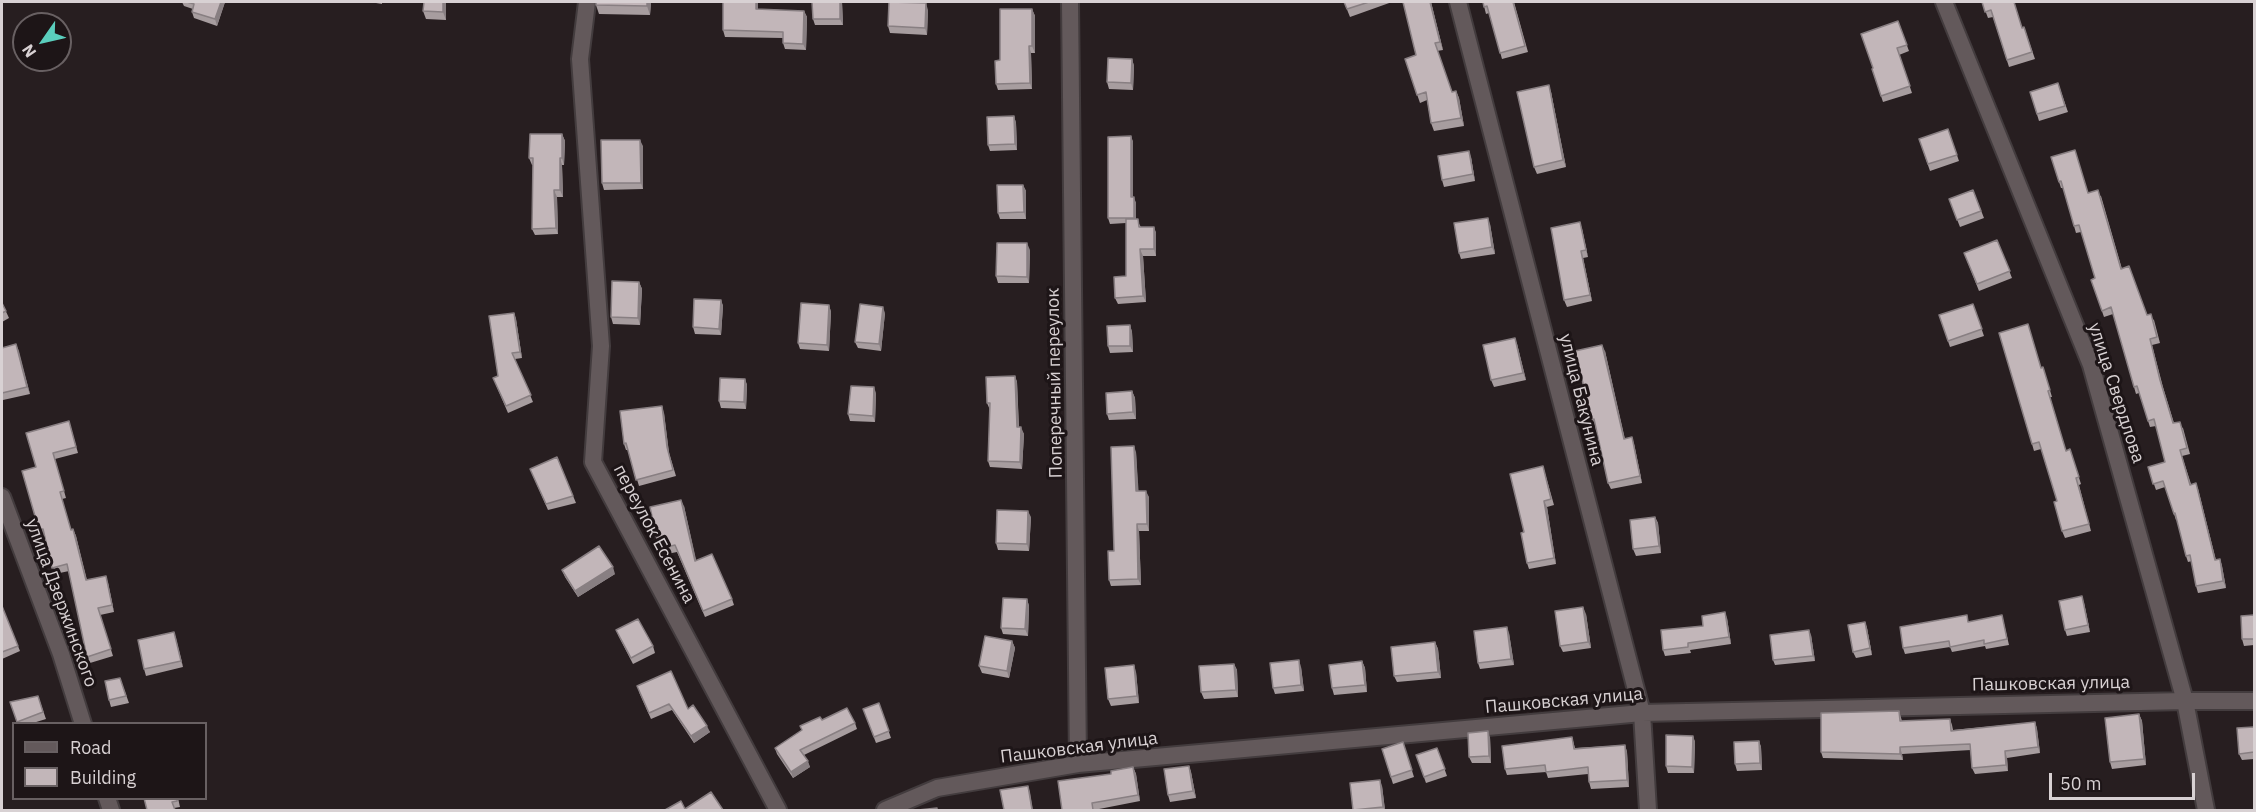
<!DOCTYPE html>
<html>
<head>
<meta charset="utf-8">
<style>
  body { margin:0 }
  #map { position:relative; width:2256px; height:812px; overflow:hidden; background:#271e20; font-family:"IBM Plex Sans",sans-serif }
  canvas { display:block }
  .frame { position:absolute; inset:0; border:3px solid #d8d1d3; pointer-events:none }
  .legend { position:absolute; left:12px; top:722px; width:195px; height:78px; box-sizing:border-box; background:#1d1517; border:2px solid #686062; margin:0; padding:8px 10px; list-style:none; font-size:18px; color:#d8d1d3 }
  .legend li { display:flex; align-items:center; gap:12px; height:30px }
  .legend b { width:30px; border:2px solid #686062 }
  .north { position:absolute; left:12px; top:12px; width:60px; height:60px; box-sizing:border-box; background:#1d1517; border:2px solid #686062; border-radius:50%; rotate:236deg; font-size:16px; font-weight:700; line-height:24px; text-align:center; color:#d8d1d3 }
  .north::after { content:''; display:block; margin:auto; width:21px; height:27px; background:#5acebd; clip-path:polygon(50% 0,100% 100%,50% 72%,0 100%) }
  .scale { position:absolute; left:2049px; top:773px; width:146px; height:27px; box-sizing:border-box; border:3px solid #d8d1d3; border-top:0; padding-left:8px; font-size:18px; line-height:21px; white-space:nowrap; color:#d8d1d3; -webkit-text-stroke:4px #1d1517; paint-order:stroke }
</style>
</head>
<body>
<div id="map">
<canvas width="2256" height="812"></canvas>
<div class="frame"></div>
<ul class="legend">
<li><b style="height:8px;background:#63595b"></b>Road</li>
<li><b style="height:16px;background:#c2b6b9"></b>Building</li>
</ul>
<div class="north">N</div>
<div class="scale">50 m</div>
</div>
<script>
const g = document.querySelector('canvas').getContext('2d');
g.lineJoin = 'round';
function trace(path, color, width, dash) {
  g.strokeStyle = color;
  g.lineWidth = width;
  g.lineCap = dash ? 'butt' : 'round';
  g.setLineDash(dash || []);
  g.stroke(path);
}
function fill(path, color) {
  g.fillStyle = color;
  g.fill(path, 'evenodd');
}
function label(font, color, halo, rows, align = 'center') {
  g.font = font + ' "IBM Plex Sans",sans-serif';
  g.lineWidth = 6;
  g.setLineDash([]);
  g.textBaseline = 'middle';
  g.strokeStyle = halo;
  g.fillStyle = color;
  for (const [text, x, y, turn = 0] of rows) {
    g.save();
    g.translate(x, y);
    g.rotate((+turn || 0) * Math.PI / 180);
    g.textAlign = isNaN(turn) ? turn : align;
    if (halo) g.strokeText(text, 0, 0);
    g.fillText(text, 0, 0);
    g.restore();
  }
}
const street = new Path2D(`
  M587 2 580 59 601 346 593 462 778 810
  M1070 2 1078 764
  M1458 2 1642 713 1648 810
  M1944 2 2091 365 2185 701 2206 810
  M2 497 61 654 83 724
  M107 798 111 810
  M885 810 937 788 1078 764 1642 713 2185 701H2254`);
trace(street, '#433c3e', 20);
trace(street, '#63595b', 16);
fill(new Path2D(`
  M182 2H225L217 26 194 18 192 12 193 9 184 6Z
  M370 2H382V4Z
  M424 2H446V20L426 19 423 11Z
  M651 2 650 15 599 14 596 5Z
  M723 2H758V9L804 11 807 17 806 50 785 49 783 43V38L725 37 723 30Z
  M842 2 843 25H815L813 19Z
  M1344 2H1392L1350 17Z
  M1431 2 1443 50 1437 51 1452 92 1456 91 1459 98 1464 126 1434 131 1431 123 1427 100 1420 103 1405 59 1416 55Z
  M1483 2H1514L1528 52 1502 59 1489 13 1486 14Z
  M1982 2 2022 28 2024 27 2035 59 2009 67 1993 17 1988 18Z
  M1032 9 1035 16V53H1031L1032 89 998 90 996 84 1000 60Z
  M928 10 927 35 890 33 888 26Z
  M1898 21 1909 51 1899 55 1912 93 1883 102 1872 69 1873 68Z
  M1132 59 1134 66 1133 90 1109 89 1107 82Z
  M2058 83 2068 112 2039 121 2030 92Z
  M1551 92 1566 167 1537 174 1534 167Z
  M1014 116 1016 123 1017 150 990 151 988 145Z
  M1948 129 1959 161 1930 171 1919 139Z
  M562 134 565 141 564 165H562L563 197H557L558 234 535 235 532 229 533 165H532L529 158Z
  M1131 136 1133 142V197L1136 203V219L1141 227H1154L1156 233V256H1143L1146 302 1118 304 1115 298 1126 276V223L1110 224 1108 218Z
  M643 146V189L604 190 602 183Z
  M1471 157 1475 181 1444 187 1442 180Z
  M2051 157 2088 193 2101 196 2122 269 2147 315 2154 320 2160 343 2152 345 2163 387 2174 423 2183 428 2190 454 2182 456 2191 484 2198 489 2216 560 2220 559 2222 566 2226 588 2198 593 2196 586 2192 561 2188 562 2186 556 2177 520H2176L2165 487 2156 490 2148 467 2165 462 2156 426 2150 427 2139 393 2136 394 2113 314 2104 317 2091 280 2095 278 2081 232 2076 233 2063 188H2061Z
  M1023 185 1026 191V219H1000L998 213Z
  M1973 190 1984 218 1960 227 1949 199Z
  M1490 224 1495 254 1461 259 1459 253Z
  M1582 229 1588 257 1583 258 1592 301 1567 307 1564 300Z
  M1997 240 2012 278 1979 291 1964 253Z
  M1030 250 1029 283H998L996 276Z
  M639 282 642 289 640 325 613 324 611 317Z
  M721 300 723 306 721 335 695 334 693 327Z
  M2 303 9 318 2 322Z
  M1973 304 1984 336 1950 347 1939 315Z
  M829 305 831 312 829 351 800 349 798 343Z
  M514 313 516 319 522 358 515 359 533 402 508 413 496 385Z
  M885 313 881 351 858 348 855 342Z
  M2028 324 2041 368 2043 367 2052 397H2050L2066 451 2070 449 2081 484 2079 485 2091 531 2065 538 2062 531 2057 501 2041 449 2034 451 2032 444Z
  M1130 325 1132 332 1133 352 1110 353 1108 346Z
  M16 344 30 394 3 400 2 396V348Z
  M1517 344 1526 380 1494 387 1491 380Z
  M1605 351 1625 439 1634 444 1642 483 1611 489 1608 483 1596 426H1595L1592 420Z
  M1015 376 1017 382 1019 427 1024 434 1022 469 990 467 988 461 990 410 987 403Z
  M745 379 747 385 746 409 721 408 719 401Z
  M1132 391 1135 398 1136 419 1109 420 1107 414Z
  M876 393 875 422 850 421 848 414Z
  M664 413 669 453 676 476 639 486 628 450H626L624 444Z
  M69 421 78 453 55 459 66 498 62 499 71 530 73 529 76 536 87 580 108 583 114 612 100 615 113 656 90 663 87 657 69 571 55 574 45 536 42 537 39 530 36 467Z
  M1136 452 1138 491 1149 497V531H1139L1141 585 1111 586 1109 580 1114 551Z
  M557 457 576 503 548 510 530 469Z
  M1543 466 1554 505 1547 507 1556 564 1529 569 1527 563 1524 532Z
  M684 506 696 561 732 599 734 605 705 617 677 552 662 555 659 549Z
  M1031 517 1029 551 998 550 996 543Z
  M1655 517 1658 523 1661 553 1636 556 1633 549Z
  M562 570 615 574 578 597 565 577Z
  M1027 599 1029 606 1028 636 1003 634 1001 628Z
  M2084 603 2090 632 2067 636 2065 630Z
  M2 606 20 651 2 659Z
  M1586 614 1591 648 1563 652 1560 646Z
  M2002 615 2009 645 1986 649 1985 646 1952 652 1950 647 1905 654 1903 648 1969 622Z
  M2254 615V645L2244 646 2242 639Z
  M1727 618 1731 644 1690 650 1691 653 1665 656 1663 650 1703 626Z
  M1865 622 1867 628 1872 655 1856 658 1853 652Z
  M616 630 653 646 655 653 633 664 619 637Z
  M174 632 183 667 146 676 144 669Z
  M1509 633 1514 665 1480 669 1478 663Z
  M1811 635 1815 661 1775 665 1773 660Z
  M1012 641 1015 648 1009 678 982 673 979 666Z
  M1435 642 1438 649 1441 678 1397 682 1394 676Z
  M1362 661 1365 668 1367 692 1334 695 1332 688Z
  M1234 664 1237 670 1238 697 1204 699 1201 692Z
  M1301 667 1304 691 1275 694 1273 688Z
  M1136 672 1139 703 1111 706 1108 699Z
  M120 678 129 703 111 707 109 700Z
  M639 692 688 709 710 732 694 743 672 710 651 719Z
  M38 696 46 719 33 723H18L10 702Z
  M879 703 891 738 876 743 863 709Z
  M1899 711 1902 721 1950 719 1952 725 1953 730 2035 722 2037 729 2040 753 2007 758 2008 771 1975 774 1972 768 1971 750 1902 754 1903 760 1823 758 1821 752Z
  M2139 714 2142 721 2146 765 2112 769 2110 762Z
  M822 720 855 723 857 729 804 755 810 767 793 778 777 754 775 748Z
  M2254 727V759L2242 760 2239 754Z
  M1693 736 1695 742 1694 773H1668L1666 766Z
  M1490 737 1491 763H1472L1469 757Z
  M1572 737 1575 748 1625 745 1627 752 1629 787 1591 789 1589 782 1588 774 1548 778 1546 772 1507 775 1505 769Z
  M1759 741 1761 747 1762 770 1737 771 1735 764Z
  M1403 742 1414 777 1393 784 1382 749Z
  M1437 748 1447 776 1426 783 1416 755Z
  M1189 766 1191 772 1196 798 1170 802 1168 795Z
  M1133 767 1136 774 1140 801 1094 810H1062L1111 774Z
  M1350 783 1382 786 1385 810H1354Z
  M144 798H178L180 807 174 808Z`), '#a79d9f');
fill(new Path2D(`
  M221 2H225L217 26 215 19Z
  M443 2H446V20L443 12Z
  M647 2H651L650 15 647 6Z
  M756 2H758V16L756 9Z
  M840 2H842L843 25 840 19Z
  M1430 2H1431L1443 50 1440 42Z
  M926 3 928 10 927 35 925 28Z
  M1032 9 1035 16V53L1032 46Z
  M804 11 807 17 806 50 803 44Z
  M1029 46 1031 53 1032 89 1030 83Z
  M1132 59 1134 66 1133 90 1131 83Z
  M1549 85 1551 92 1566 167 1563 160Z
  M1456 91 1459 98 1464 126 1461 118Z
  M1014 116 1016 123 1017 150 1015 144Z
  M562 134 565 141 564 165 562 158Z
  M1131 136 1133 142V203L1131 197Z
  M640 140 643 146V189L641 183Z
  M1469 151 1471 157 1475 181 1473 174Z
  M560 158 562 165 563 197 560 190Z
  M1023 185 1026 191V219L1024 212Z
  M554 190 557 197 558 234 556 228Z
  M1134 197 1136 203V223L1134 218Z
  M1488 218 1490 224 1495 254 1492 247Z
  M1580 222 1582 229 1588 257 1586 250Z
  M1154 227 1156 233V256L1154 249Z
  M1027 243 1030 250 1029 283 1027 277Z
  M1140 249 1143 256 1146 302 1143 296Z
  M1581 251 1583 258 1592 301 1590 295Z
  M639 282 642 289 640 325 638 318Z
  M721 300 723 306 721 335 719 329Z
  M829 305 831 312 829 351 827 345Z
  M883 307 885 313 881 351 879 344Z
  M514 313 516 319 522 358 520 352Z
  M1130 325 1132 332 1133 352 1130 346Z
  M1515 338 1517 344 1526 380 1523 373Z
  M16 344 19 351 30 394 27 387Z
  M1602 345 1605 351 1626 446 1624 439Z
  M1015 376 1017 382 1019 433 1017 427Z
  M745 379 747 385 746 409 744 402Z
  M874 387 876 393 875 422 873 416Z
  M1132 391 1135 398 1136 419 1133 412Z
  M662 406 664 413 669 453 676 476 667 447Z
  M1021 427 1024 434 1022 469 1020 462Z
  M1632 437 1634 444 1642 483 1640 476Z
  M1134 446 1136 452 1139 497 1136 491Z
  M2196 483 2198 489 2217 567 2215 560Z
  M1146 491 1149 497V531L1147 524Z
  M681 500 684 506 698 568 695 561Z
  M1544 501 1547 507 1556 564 1554 558Z
  M1028 511 1031 517 1029 551 1027 544Z
  M1655 517 1658 523 1661 553 1659 546Z
  M1137 524 1139 531 1141 585 1138 579Z
  M73 529 76 536 88 587 86 580Z
  M2220 559 2222 566 2226 588 2223 581Z
  M613 567 615 574 578 597 575 591Z
  M106 576 108 583 114 612 112 605Z
  M2082 596 2084 603 2090 632 2088 625Z
  M1027 599 1029 606 1028 636 1025 629Z
  M1583 607 1586 614 1591 648 1588 642Z
  M1725 612 1727 618 1731 644 1729 637Z
  M1865 622 1867 628 1872 655 1870 648Z
  M1507 627 1509 633 1514 665 1511 659Z
  M1809 630 1811 635 1815 661 1813 656Z
  M174 632 176 638 183 667 181 661Z
  M1012 641 1015 648 1009 678 1007 671Z
  M1435 642 1438 649 1441 678 1438 672Z
  M1299 660 1301 667 1304 691 1301 685Z
  M1362 661 1365 668 1367 692 1365 685Z
  M1234 664 1237 670 1238 697 1236 690Z
  M1134 665 1136 672 1139 703 1137 696Z
  M2139 714 2142 721 2146 765 2144 759Z
  M2035 722 2037 729 2040 753 2038 747Z
  M707 726 710 732 694 743 691 736Z
  M1488 731 1490 737 1491 763 1489 756Z
  M1693 736 1695 742 1694 773 1692 767Z
  M1759 741 1761 747 1762 770 1760 763Z
  M1625 745 1627 752 1629 787 1627 780Z
  M1900 747 1902 754 1903 760 1900 754Z
  M2005 751 2007 758 2008 771 2006 765Z
  M808 761 810 767 793 778 791 772Z
  M1189 766 1191 772 1196 798 1193 791Z
  M1133 767 1136 774 1140 801 1138 795Z
  M1380 780 1382 786 1385 810 1383 807Z
  M1028 786 1030 792 1033 810H1032Z`), '#887f82');
const building = new Path2D(`
  M187 2H221L215 19 192 12 194 4Z
  M424 2H443V12L423 11Z
  M596 2H647V6L596 5Z
  M723 2H756V9L804 11 803 44 783 43V32L723 30Z
  M812 2H840V19H813Z
  M889 2 926 3 925 28 888 26Z
  M1344 2H1369L1347 9Z
  M1403 2H1430L1440 42 1435 43 1452 92 1456 91 1461 118 1431 123 1426 92 1417 95 1405 59 1416 55Z
  M1483 2H1513L1525 46 1500 53 1487 6 1484 7Z
  M1982 2H2014L2022 28 2024 27 2032 52 2007 60 1991 10 1985 12Z
  M1000 9H1032V46H1029L1030 83 996 84 995 61 1000 60Z
  M1898 21 1907 45 1897 48 1910 86 1881 96 1872 69 1873 68 1861 34Z
  M1108 58 1132 59 1131 83 1107 82Z
  M2058 83 2065 106 2037 114 2030 92Z
  M1549 85 1563 160 1534 167 1517 92Z
  M1014 116 1015 144 988 145 987 117Z
  M1948 129 1957 155 1928 164 1919 139Z
  M530 134H562V158H560V190H554L556 228 532 229 533 158H529Z
  M1131 136V197H1134V218H1108V137Z
  M601 140H640L641 183H602Z
  M2075 150 2088 193 2098 190 2121 269 2129 266 2147 315 2151 314 2157 337 2150 339 2160 380 2173 423 2180 422 2187 448 2180 450 2190 485 2196 483 2215 560 2220 559 2223 581 2196 586 2190 555 2186 556 2175 513 2174 514 2163 481 2153 484 2148 467 2165 462 2154 419 2148 421 2137 386 2134 387 2111 307 2102 311 2091 280 2095 278 2079 225 2074 226 2061 181 2059 182 2051 157Z
  M1469 151 1473 174 1442 180 1438 156Z
  M997 185H1023L1024 212 998 213Z
  M1973 190 1981 211 1957 220 1949 199Z
  M1488 218 1492 247 1459 253 1454 223Z
  M1126 219H1138L1139 227H1154V249H1140L1143 296 1115 298 1114 277 1126 276Z
  M1580 222 1586 250 1581 251 1590 295 1564 300 1551 228Z
  M1997 240 2010 271 1977 284 1964 253Z
  M997 243H1027V277L996 276Z
  M612 281 639 282 638 318 611 317Z
  M694 299 721 300 719 329 693 327Z
  M2 303 6 311 2 313Z
  M801 303 829 305 827 345 798 343Z
  M860 304 883 307 879 344 855 342Z
  M1973 304 1982 329 1948 341 1939 315Z
  M514 313 520 352 512 353 531 395 506 406 493 378 498 376 489 316Z
  M2028 324 2041 368 2043 367 2050 390 2048 391 2066 451 2070 449 2079 477 2076 478 2089 524 2062 531 2054 502 2057 501 2039 442 2032 444 1999 333Z
  M1130 325V346H1108L1107 326Z
  M1515 338 1523 373 1491 380 1483 345Z
  M16 344 27 387 2 393V348Z
  M1602 345 1624 439 1632 437 1640 476 1608 483 1594 419 1592 420 1575 351Z
  M1015 376 1017 427H1021L1020 462 988 461 990 403H987L986 377Z
  M720 378 745 379 744 402 719 401Z
  M851 386 874 387 873 416 848 414Z
  M1132 391 1133 412 1107 414 1106 393Z
  M662 406 667 447 673 470 636 480 626 443 624 444 620 411Z
  M69 421 76 447 53 453 64 491 60 492 71 530 73 529 86 580 106 576 112 605 98 608 111 649 87 657 67 564 52 568 43 529 39 530 22 471 36 467 26 433Z
  M1134 446 1136 491H1146L1147 524H1137L1138 579 1109 580 1108 551H1114L1111 447Z
  M557 457 573 496 546 504 530 469Z
  M1543 466 1551 499 1544 501 1554 558 1527 563 1521 533 1524 532 1510 474Z
  M681 500 695 561 712 554 732 599 703 611 675 545 659 549 650 507Z
  M997 510 1028 511 1027 544 996 543Z
  M1655 517 1659 546 1633 549 1630 520Z
  M599 546 613 567 575 591 562 570Z
  M2082 596 2088 625 2065 630 2059 601Z
  M1003 598 1027 599 1025 629 1001 628Z
  M2 606 18 646 2 652Z
  M1583 607 1588 642 1560 646 1555 611Z
  M1725 612 1729 637 1688 643V647L1663 650 1661 630 1703 626 1702 616Z
  M1967 615 1968 622 2002 615 2007 639 1984 644V640L1950 647 1949 641 1903 648 1900 627Z
  M2254 615V639H2242L2241 616Z
  M638 619 653 646 631 658 616 630Z
  M1865 622 1870 648 1853 652 1848 625Z
  M1507 627 1511 659 1478 663 1474 631Z
  M1809 630 1813 656 1773 660 1770 635Z
  M174 632 181 661 144 669 138 640Z
  M985 636 1012 641 1007 671 979 666Z
  M1435 642 1438 672 1394 676 1391 647Z
  M1299 660 1301 685 1273 688 1270 663Z
  M1362 661 1365 685 1332 688 1329 665Z
  M1234 664 1236 690 1201 692 1199 666Z
  M1134 665 1137 696 1108 699 1105 668Z
  M671 671 688 709 693 705 707 726 691 736 669 704 649 713 637 686Z
  M120 678 126 696 109 700 105 681Z
  M38 696 43 712 17 722 10 702Z
  M879 703 889 731 874 737 863 709Z
  M847 708 855 723 800 750 808 761 791 772 775 748 802 730 800 726 820 717 822 720Z
  M1899 711 1900 721 1950 719 1951 731 2035 722 2038 747 2005 751 2006 765 1972 768 1970 744 1900 747V754L1821 752V713Z
  M2139 714 2144 759 2110 762 2105 718Z
  M2254 727V752L2239 754 2237 728Z
  M1488 731 1489 756 1469 757 1468 733Z
  M1666 735 1693 736 1692 767 1666 766Z
  M1572 737 1574 749 1625 745 1627 780 1589 782 1588 767 1546 772 1545 765 1505 769 1502 746Z
  M1759 741 1760 763 1735 764 1734 742Z
  M1403 742 1412 770 1391 777 1382 749Z
  M1437 748 1445 769 1424 777 1416 755Z
  M1189 766 1193 791 1168 795 1164 769Z
  M1133 767 1138 795 1092 803 1093 810H1062L1058 781 1111 774V771Z
  M1380 780 1383 807 1353 810 1350 783Z
  M1028 786 1032 810H1004L1000 790Z
  M711 792 723 810H665L681 801 685 809Z
  M144 798H177V801L172 802 175 810H147Z
  M937 808V810H918Z`);
fill(building, '#c2b6b9');
trace(building, '#887f82', 1.5);
label('18px', '#d8d1d3', '#1d1517', [
  ["Поперечный переулок",1055,383,-91],
  ["улица Свердлова",2116,393,72],
  ["улица Бакунина",1581,400,76],
  ["переулок Есенина",654,534,62],
  ["улица Дзержинского",61,603,70],
  ["Пашковская улица",2051,684,-1],
  ["Пашковская улица",1564,701,-5],
  ["Пашковская улица",1079,748,-7]
]);
</script>
</body>
</html>
